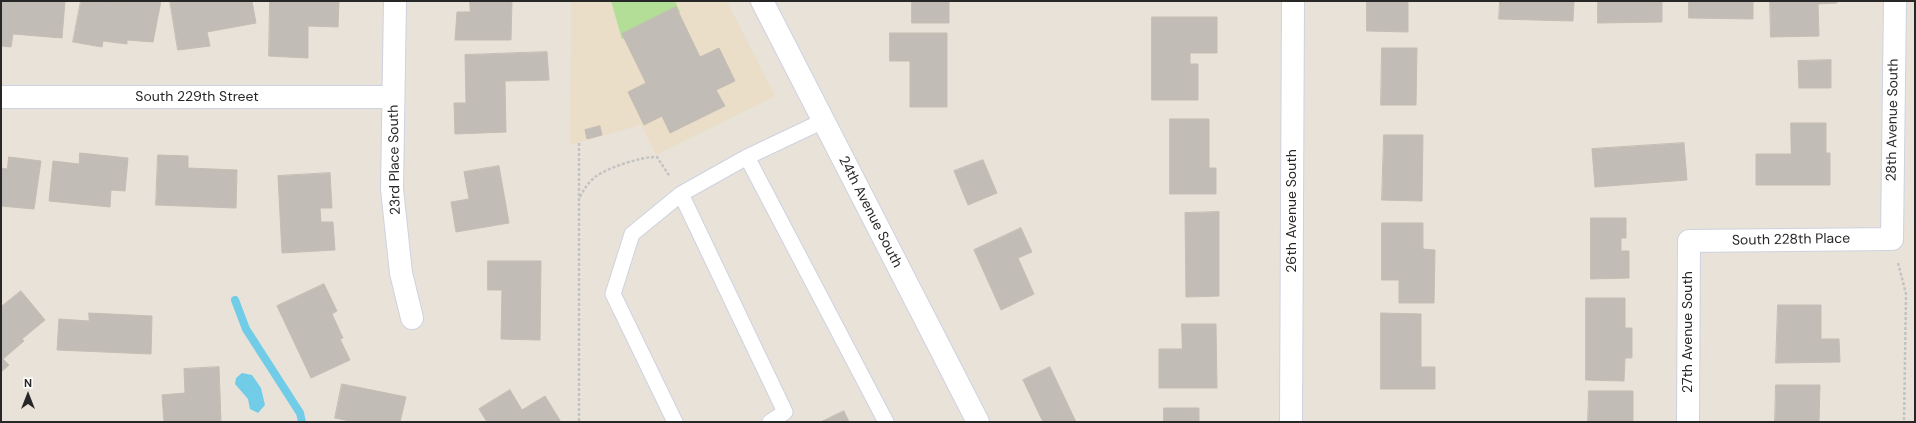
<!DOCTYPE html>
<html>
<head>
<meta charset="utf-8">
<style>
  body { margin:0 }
  #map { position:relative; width:1916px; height:423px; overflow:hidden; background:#e9e2d9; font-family:"DM Sans",sans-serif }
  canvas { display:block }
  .frame { position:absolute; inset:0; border:2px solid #272727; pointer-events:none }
  .north { position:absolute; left:8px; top:375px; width:40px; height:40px; -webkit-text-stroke:3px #fff; paint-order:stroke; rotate:0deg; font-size:11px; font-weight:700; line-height:16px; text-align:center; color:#272727 }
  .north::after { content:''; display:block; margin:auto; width:14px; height:18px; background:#272727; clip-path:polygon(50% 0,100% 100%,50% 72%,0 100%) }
</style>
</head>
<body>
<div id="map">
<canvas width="1916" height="423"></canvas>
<div class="frame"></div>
<div class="north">N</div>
</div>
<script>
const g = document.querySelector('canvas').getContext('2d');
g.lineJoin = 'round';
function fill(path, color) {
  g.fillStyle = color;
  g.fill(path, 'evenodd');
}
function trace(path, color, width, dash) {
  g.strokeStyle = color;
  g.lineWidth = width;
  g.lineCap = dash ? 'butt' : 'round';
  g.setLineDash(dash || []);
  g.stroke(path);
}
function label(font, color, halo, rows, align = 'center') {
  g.font = font + ' "DM Sans",sans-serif';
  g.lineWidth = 3.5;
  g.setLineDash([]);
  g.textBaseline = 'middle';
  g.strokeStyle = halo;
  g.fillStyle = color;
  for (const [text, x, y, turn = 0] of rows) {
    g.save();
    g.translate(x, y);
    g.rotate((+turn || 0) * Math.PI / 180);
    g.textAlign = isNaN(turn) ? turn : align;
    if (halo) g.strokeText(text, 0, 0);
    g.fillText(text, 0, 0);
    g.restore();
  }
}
fill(new Path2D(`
  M571 1H727L775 96 656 155 641 125 570 145Z`), '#ebdec9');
fill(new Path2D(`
  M611 1H675L680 12 622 39Z`), '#b2de97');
fill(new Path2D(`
  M242 373 252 375 261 388 265 405 258 413 250 409 248 399 235 384 236 378Z`), '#70cce7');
trace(new Path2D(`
  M235 300 246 329 300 413 302 422`), '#70cce7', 8);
const building = new Path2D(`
  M1 1H65L62 38 13 34 11 47 1 46Z
  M81 1 130 2V1H161L153 42 127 40V44L103 41 102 47 73 42Z
  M170 1H252L256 23 207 32 210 46 178 50Z
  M270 1H339L338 27 308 26V58L269 56Z
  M470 1H512L511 40H455L457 12H470Z
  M912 1H949V23H912Z
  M1367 1H1408V32L1367 31Z
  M1500 1H1574L1573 21 1499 19Z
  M1598 1H1662V22L1598 23Z
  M1689 1H1753V19L1689 18Z
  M1770 1H1837V3L1818 4 1819 36 1771 37Z
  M676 7 700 57 719 48 735 81 716 90 725 106 670 133 662 116 644 125 628 92 646 83 622 34Z
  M1152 17H1217V53H1190V64H1198V100H1152Z
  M890 33H947V107H910V61H890Z
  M1382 48H1417L1416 105H1381Z
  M547 52 549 80 505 81 506 132 455 134 454 103H466L465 55Z
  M1831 60V88H1799L1798 61Z
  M1170 119H1209V168H1216V194H1170Z
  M1791 123H1826V153H1830V185H1756V154H1791Z
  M600 126 602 135 587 139 585 130Z
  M1384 135H1423L1422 201 1382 200Z
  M1684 143 1687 180 1595 187 1592 149Z
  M80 153 128 158 125 191 111 190 110 207 49 201 53 161 79 164Z
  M158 155 188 156V168L237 170 236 208 156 205Z
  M9 157 41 161 34 209 1 206V168L7 169Z
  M983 160 997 193 968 205 954 171Z
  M499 166 509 223 456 232 451 202 469 199 464 172Z
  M330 173 332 208H320L321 222H333L335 250 282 253 278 176Z
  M1219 212V296L1186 297 1185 213Z
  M1591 218H1626V238H1621V251H1629V278L1591 279Z
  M1382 223H1423V249L1435 250 1434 303H1399V280H1382Z
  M1021 228 1032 252 1018 258 1034 294 1001 310 974 250Z
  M488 261H541L540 340 501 339 502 290H488Z
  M324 284 337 311 332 314 343 338 340 339 350 360 311 378 277 306Z
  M21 291 45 320 22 339 24 341 3 359 9 365 1 372V307Z
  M1586 298H1625V328H1632V358H1625L1624 381 1586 380Z
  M1778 305H1821V339H1839L1840 362 1776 363Z
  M89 313 152 316 151 354 57 350 59 319 89 321Z
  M1381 313 1421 314V367H1435V389H1381Z
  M1182 324H1216L1217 388H1159V349H1182Z
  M219 367 221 422H164L162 395 185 393 184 369Z
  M1050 367 1076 422H1043L1023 380Z
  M342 384 406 397 400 422H354L335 418Z
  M1776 385H1820L1819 422H1775Z
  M510 390 522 410 545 396 561 422H487L479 409Z
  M1589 391H1633V422H1588Z
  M1164 408H1199V422H1164Z
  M844 411 849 422H821Z`);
fill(building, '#c1bcb6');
trace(building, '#c4bdb3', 1);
const lane = new Path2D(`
  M747 157 886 422
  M681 194 747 157 823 121
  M675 422 613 294 632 234 681 194 785 412 770 422`);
const street = new Path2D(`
  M395 1 392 189 401 273 412 318
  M1 97H393
  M1291 422 1293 1
  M1688 422 1689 241 1892 239 1895 1`);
const secondary = new Path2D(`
  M762 1 978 422`);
trace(lane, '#ced2e0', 17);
trace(street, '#ced2e0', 24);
trace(secondary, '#ced2e0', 24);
trace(new Path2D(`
  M579 143V422
  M580 197C584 189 588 183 595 177 607 168 642 156 657 157L670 177
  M1898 263 1906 294 1904 422`), '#c3c3c3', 2.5, [3, 2]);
trace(lane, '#fff', 15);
trace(street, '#fff', 22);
trace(secondary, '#fff', 22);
label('14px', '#272727', '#fff', [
  ["South 229th Street",197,97],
  ["28th Avenue South",1893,120,-89],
  ["23rd Place South",395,160,-91],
  ["26th Avenue South",1292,211,-90],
  ["24th Avenue South",870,212,63],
  ["South 228th Place",1791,240,-1],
  ["27th Avenue South",1688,332,-90]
]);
</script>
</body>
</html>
